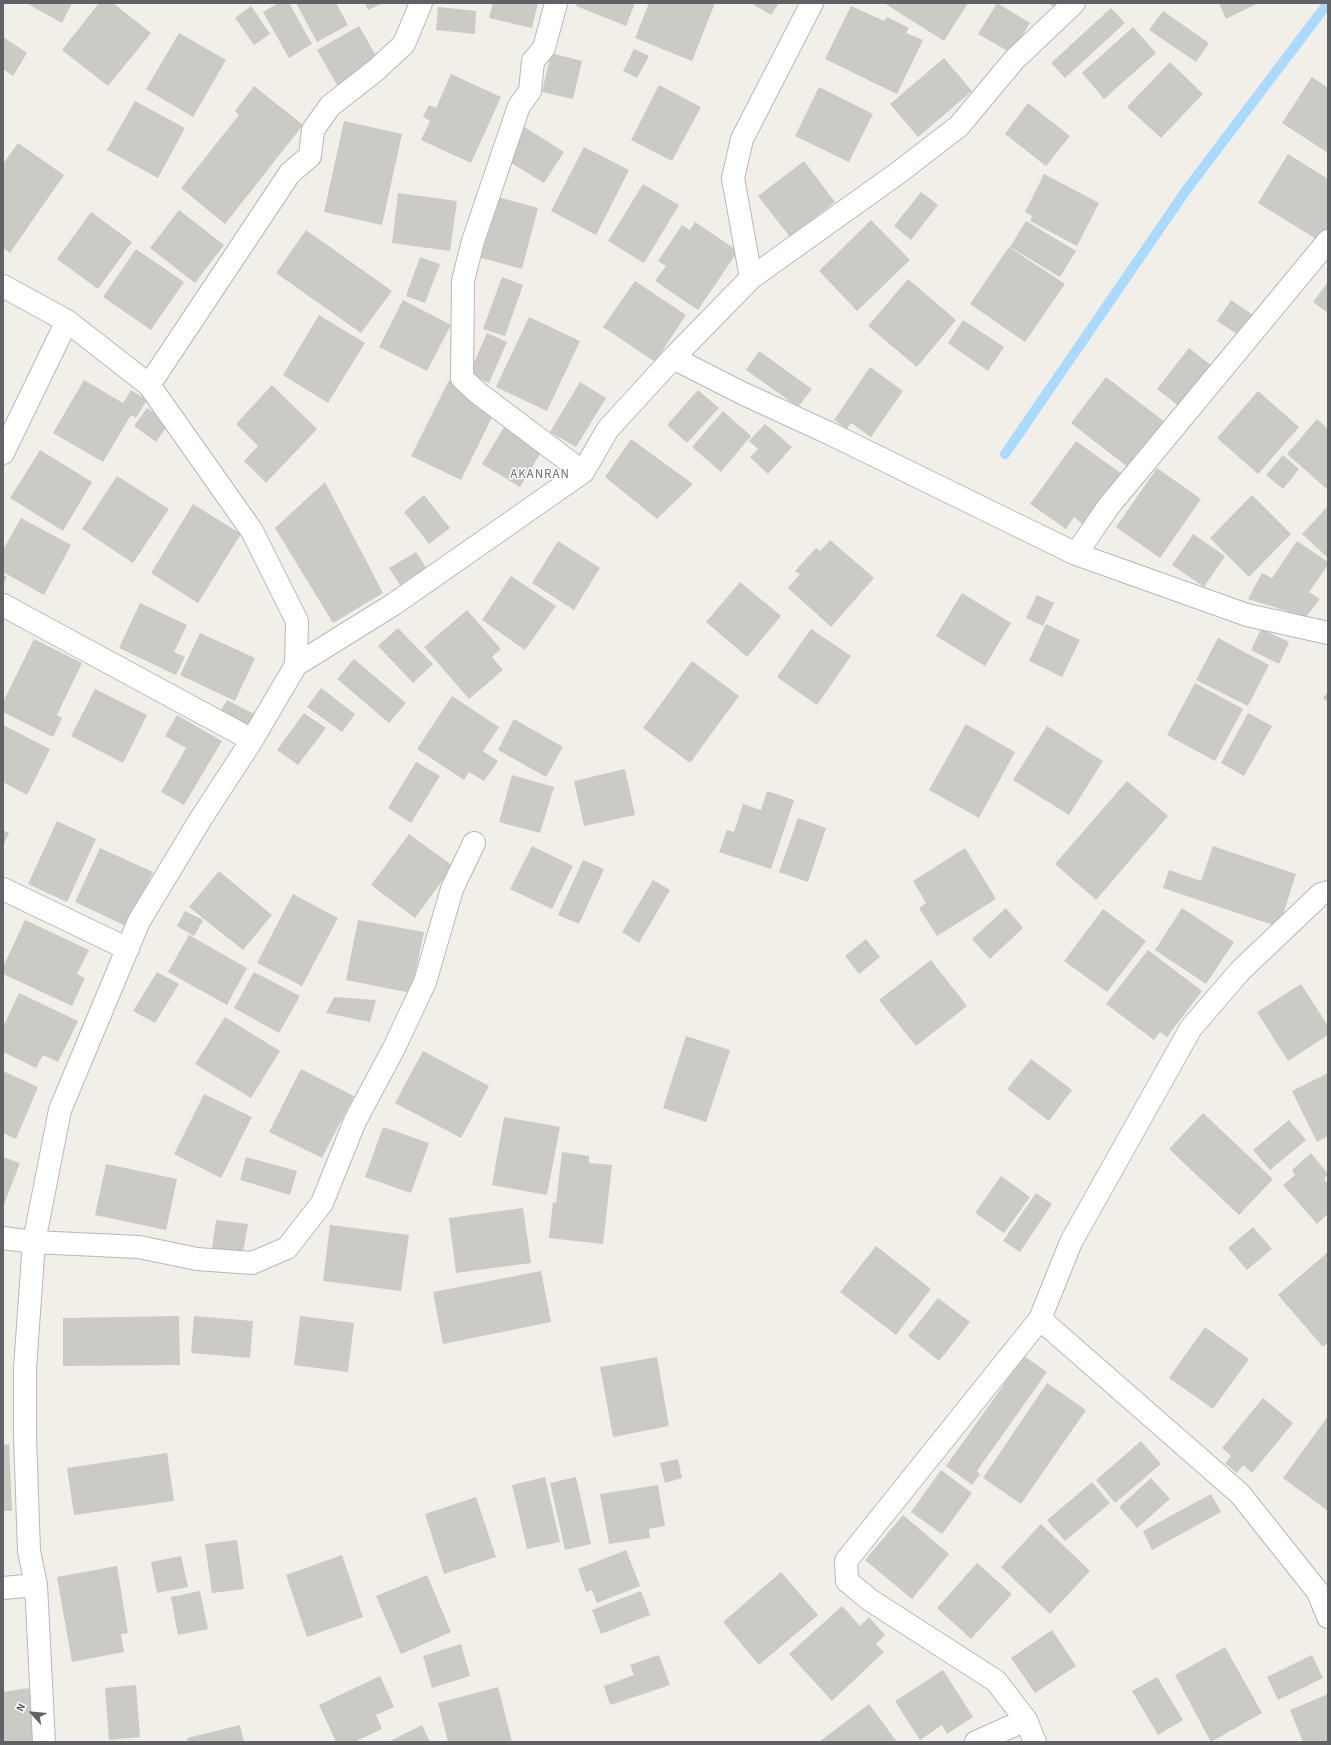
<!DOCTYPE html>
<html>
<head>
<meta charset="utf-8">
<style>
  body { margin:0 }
  #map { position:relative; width:1331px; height:1745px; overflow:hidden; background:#f1efe8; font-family:"Source Sans 3",sans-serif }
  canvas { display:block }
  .frame { position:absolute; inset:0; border:4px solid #5f6368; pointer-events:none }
  .north { position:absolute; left:12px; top:1693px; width:40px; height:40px; -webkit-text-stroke:3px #fff; paint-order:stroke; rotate:297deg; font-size:11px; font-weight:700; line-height:16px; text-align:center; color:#5f6368 }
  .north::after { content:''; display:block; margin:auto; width:14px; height:18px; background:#5f6368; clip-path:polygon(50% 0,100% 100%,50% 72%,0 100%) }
</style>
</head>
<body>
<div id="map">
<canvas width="1331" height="1745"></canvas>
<div class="frame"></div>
<div class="north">N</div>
</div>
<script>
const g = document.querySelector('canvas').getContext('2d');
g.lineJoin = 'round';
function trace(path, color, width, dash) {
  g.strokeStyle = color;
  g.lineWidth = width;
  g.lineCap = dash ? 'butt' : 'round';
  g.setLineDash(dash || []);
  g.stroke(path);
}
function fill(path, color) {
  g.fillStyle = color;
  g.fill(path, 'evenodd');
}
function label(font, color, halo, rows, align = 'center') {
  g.font = font + ' "Source Sans 3",sans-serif';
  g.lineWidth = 3;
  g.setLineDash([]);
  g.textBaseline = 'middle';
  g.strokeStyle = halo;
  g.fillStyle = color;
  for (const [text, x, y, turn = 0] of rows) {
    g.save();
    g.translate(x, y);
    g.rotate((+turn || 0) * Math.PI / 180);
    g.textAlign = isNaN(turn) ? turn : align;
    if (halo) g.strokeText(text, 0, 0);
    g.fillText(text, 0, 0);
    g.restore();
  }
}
trace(new Path2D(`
  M1005 454 1187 189 1328 3`), '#aadaff', 10);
fill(new Path2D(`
  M26 3H72L62 23Z
  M99 3H113L151 33 108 86 62 50Z
  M278 3H289L312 44 289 58 263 12Z
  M296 3H336L348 25 317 42Z
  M365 3H383L368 10Z
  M493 3H538L532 28 489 18Z
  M577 3H635L626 26 576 6Z
  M649 3H715L692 61 635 38Z
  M751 3H779L771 15Z
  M884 3H968L944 41Z
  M997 3 1030 23 1011 53 978 34Z
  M1047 3H1059L1056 8Z
  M1219 3H1258L1226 19Z
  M251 6 270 34 254 45 235 18Z
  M851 6 884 21 887 17 909 28 906 33 923 40 897 94 825 59Z
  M438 7 476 11 475 34 436 30Z
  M1111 8 1125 23 1065 78 1051 63Z
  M1163 11 1209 43 1196 62 1149 30Z
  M359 26 379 61 337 85 317 50Z
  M1133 27 1156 53 1104 99 1082 73Z
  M179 33 226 60 193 117 146 89Z
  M3 37 27 53 13 76 3 69Z
  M634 49 649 56 637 78 623 71Z
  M551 53 582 61 573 99 542 92Z
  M944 58 972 91 918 137 890 104Z
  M1170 62 1203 94 1161 138 1127 107Z
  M451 74 501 97 471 163 421 140 430 121 423 117 429 105 436 108Z
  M1312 77 1328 88V153L1282 123Z
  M659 85 701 107 672 161 631 140Z
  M254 86 303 125 225 224 181 188 239 115 235 111Z
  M819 87 873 114 849 162 795 136Z
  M135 101 185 128 158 178 107 150Z
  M1028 103 1070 136 1046 166 1005 134Z
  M344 121 402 134 382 225 324 212Z
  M523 126 564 152 544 183 503 158Z
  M18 143 64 175 10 253 3 248V164Z
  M584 147 629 170 596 235 551 211Z
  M1288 154 1328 179V230L1321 242 1258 203Z
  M804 161 835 202 790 237 758 196Z
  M1044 174 1099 203 1077 246 1030 221 1032 216 1025 212Z
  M643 184 679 205 644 263 608 241Z
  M921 192 938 205 911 240 894 226Z
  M398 193 457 201 450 251 392 243Z
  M483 193 538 208 522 269 467 254Z
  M179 210 224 245 195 283 150 248Z
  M91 212 132 242 98 289 57 259Z
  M871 220 910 260 857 311 819 271Z
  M1026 221 1076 251 1060 277 1010 247Z
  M695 222 738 251 698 310 655 281 666 266 658 261 682 225 690 230Z
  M306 230 392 291 361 333 276 273Z
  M1009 247 1065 284 1025 342 970 304Z
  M136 249 184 282 151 330 103 297Z
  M420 257 440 264 425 303 406 296Z
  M502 277 523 285 505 336 483 329Z
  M908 279 956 320 917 367 868 326Z
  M635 281 686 315 655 362 603 327Z
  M1328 282V313L1313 302Z
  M403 300 451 325 427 371 379 347Z
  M1231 300 1253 315 1240 336 1217 321Z
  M319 315 365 343 328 403 283 375Z
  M529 317 580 341 547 411 496 387Z
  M963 320 1004 347 988 371 948 343Z
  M487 333 507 342 489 383 469 374Z
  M1189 348 1212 366 1180 407 1157 389Z
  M759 351 812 389 798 407 746 370Z
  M870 367 903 391 871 437 851 423 847 429 834 420Z
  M1106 377 1165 422 1129 468 1071 423Z
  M84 380 123 403 131 390 147 400 136 418 131 415 103 462 53 433Z
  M449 380 498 405 461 480 411 456Z
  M580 382 606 398 576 447 550 432Z
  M272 385 317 429 266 483 244 461 258 446 236 424Z
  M698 390 719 408 687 443 667 425Z
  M1258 391 1299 427 1258 474 1217 438Z
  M147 408 169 423 156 442 134 426Z
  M723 411 751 436 721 472 692 447Z
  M1317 419 1328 429V490L1287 454Z
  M507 422 545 446 520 487 482 464Z
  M765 424 792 447 768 474 750 457 758 449 749 441Z
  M631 439 693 484 657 519 605 477Z
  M1076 441 1122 474 1085 526 1074 517 1066 529 1030 504Z
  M40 450 92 482 63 531 10 498Z
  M1283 455 1299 469 1283 489 1266 475Z
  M1157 468 1201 499 1160 558 1116 527Z
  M117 476 169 509 133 563 82 529Z
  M325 482 383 593 333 623 275 528Z
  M424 495 450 528 429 544 404 512Z
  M1252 495 1291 534 1249 577 1210 538Z
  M193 504 241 534 198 603 151 573Z
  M1328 506V558L1302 534Z
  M21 518 71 545 44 595 3 572V550Z
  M1193 534 1225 556 1204 587 1172 565Z
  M830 540 874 578 831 627 788 588 800 574 795 571 816 548 820 551Z
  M558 541 600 568 574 610 532 583Z
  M1297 541 1328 562V565L1309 592 1320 599 1306 617 1248 599 1262 573 1272 578Z
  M416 552 427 569 400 585 389 568Z
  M3 575 7 577 3 585Z
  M511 576 556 606 525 650 482 620Z
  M740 582 781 616 747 657 706 622Z
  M962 593 1011 623 985 666 936 636Z
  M1037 595 1054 603 1043 626 1026 618Z
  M140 603 187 625 174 652 185 657 176 675 119 648Z
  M467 610 501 649 492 657 503 670 469 699 424 647Z
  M1046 624 1080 640 1062 677 1029 661Z
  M398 628 433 664 413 683 378 646Z
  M811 629 851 656 817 705 777 677Z
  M1261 629 1289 642 1279 664 1251 650Z
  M200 633 255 658 235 701 180 675Z
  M1218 638 1269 665 1248 706 1196 680Z
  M34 639 82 663 57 715 62 718 53 737 3 712V702Z
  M354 659 406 703 389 723 337 679Z
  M692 661 739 696 690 763 643 728Z
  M1195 683 1243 709 1215 761 1167 735Z
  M321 688 355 714 342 732 307 707Z
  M95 689 147 715 123 763 71 736Z
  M1328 692V702L1323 698Z
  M452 696 499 727 483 751 498 761 484 781 469 772 464 780 417 749Z
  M227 700 256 715 248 728 220 712Z
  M304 713 326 728 298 765 277 750Z
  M1248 713 1272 726 1244 776 1221 763Z
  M177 715 222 741 184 805 161 792 186 748 165 736Z
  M514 719 563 747 546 777 498 750Z
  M966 724 1015 752 979 818 929 790Z
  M3 725 50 749 27 795 3 782Z
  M1047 726 1103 761 1069 815 1013 780Z
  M416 762 440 776 411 823 388 808Z
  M625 769 635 815 584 826 574 781Z
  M512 775 554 787 540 833 499 822Z
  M1127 781 1168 816 1096 900 1055 864Z
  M767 791 794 800 771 869 719 852 727 830 734 832 743 804 761 810Z
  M798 818 826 828 808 882 779 872Z
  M57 821 96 839 67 902 28 884Z
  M3 830 9 833 3 846Z
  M409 834 453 866 415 918 371 885Z
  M532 846 573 866 552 909 510 889Z
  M1213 846 1296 874 1279 927 1163 888 1169 870 1201 881Z
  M100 848 153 872 128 927 75 902Z
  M965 848 996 899 937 936 919 908 926 903 913 881Z
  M583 860 604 869 579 924 558 915Z
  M219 871 272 915 243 950 189 907Z
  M653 880 670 890 639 943 622 932Z
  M293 894 338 918 302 986 257 963Z
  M1006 908 1023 928 990 959 972 939Z
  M1182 908 1234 942 1206 984 1155 950Z
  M1103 909 1146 941 1107 992 1064 961Z
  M185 911 203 920 194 936 177 926Z
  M25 920 89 950 77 974 85 978 72 1006 3 974V967Z
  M358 920 424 932 411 993 346 980Z
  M189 935 247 968 227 1005 168 972Z
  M866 939 880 957 859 974 845 956Z
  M1148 950 1202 991 1167 1037 1160 1032 1154 1040 1106 1004Z
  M931 960 967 1006 916 1046 879 1000Z
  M157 972 179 984 155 1023 133 1011Z
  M254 972 300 996 279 1033 234 1008Z
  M1301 984 1328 1026V1035L1288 1061 1257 1012Z
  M19 993 78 1021 58 1062 43 1055 36 1068 3 1052V1027Z
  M334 997 376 1000 370 1022 326 1013Z
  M225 1017 280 1051 251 1098 195 1064Z
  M686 1036 730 1050 706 1122 663 1108Z
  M423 1051 489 1086 461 1138 395 1103Z
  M1031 1059 1072 1090 1049 1121 1007 1089Z
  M301 1069 354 1096 322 1158 269 1132Z
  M3 1071 38 1087 16 1139 3 1133Z
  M1328 1073V1136L1317 1142 1292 1091Z
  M204 1094 252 1117 221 1178 174 1154Z
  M1203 1113 1273 1179 1239 1215 1169 1149Z
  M504 1117 560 1127 547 1195 492 1185Z
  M1289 1120 1306 1140 1270 1170 1253 1150Z
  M383 1127 429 1143 411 1193 365 1177Z
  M562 1152 589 1156V1163L612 1165 603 1244 549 1238 553 1202 556 1203Z
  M1311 1153 1328 1174 1324 1179 1328 1184V1214L1317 1224 1283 1185 1295 1175 1292 1170Z
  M3 1157 20 1163 3 1207Z
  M246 1157 297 1171 290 1195 240 1180Z
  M106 1164 177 1179 166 1230 95 1215Z
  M1001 1176 1030 1197 1004 1233 975 1213Z
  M1036 1193 1052 1204 1020 1252 1003 1241Z
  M523 1208 531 1263 456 1273 449 1218Z
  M216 1220 248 1224 243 1253 212 1248Z
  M330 1225 409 1235 401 1291 323 1281Z
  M1253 1227 1272 1249 1247 1270 1228 1248Z
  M876 1246 931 1289 896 1335 840 1292Z
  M1328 1252V1343L1323 1347 1278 1295Z
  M541 1271 551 1322 443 1344 433 1292Z
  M938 1298 970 1322 939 1361 908 1336Z
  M179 1316 180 1365 63 1366V1318Z
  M194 1316 253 1321 250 1358 191 1353Z
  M300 1316 354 1323 348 1372 294 1365Z
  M1205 1327 1249 1359 1213 1409 1169 1378Z
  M1024 1356 1047 1372 977 1471 980 1474 972 1485 946 1466Z
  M657 1357 669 1426 613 1437 600 1367Z
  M1047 1383 1086 1410 1021 1504 983 1478Z
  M1263 1398 1293 1423 1252 1473 1243 1465 1237 1473 1225 1463 1231 1456 1222 1448Z
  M1328 1416V1511L1283 1478Z
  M1141 1441 1161 1464 1115 1503 1096 1480Z
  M9 1444 12 1511H3V1445Z
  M167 1453 174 1501 74 1515 67 1468Z
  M678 1459 682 1478 665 1483 660 1463Z
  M941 1470 972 1493 942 1534 911 1512Z
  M545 1477 560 1542 527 1549 512 1485Z
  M576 1477 591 1544 565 1550 550 1483Z
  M1151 1478 1170 1499 1137 1528 1119 1507Z
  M1092 1482 1110 1503 1065 1541 1047 1520Z
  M658 1485 665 1526 649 1529 650 1538 609 1544 600 1494Z
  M1211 1494 1221 1512 1152 1550 1143 1531Z
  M476 1497 496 1557 444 1574 425 1514Z
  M903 1515 949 1554 912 1599 865 1560Z
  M1041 1524 1090 1571 1050 1614 1001 1567Z
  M237 1540 244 1589 212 1593 205 1544Z
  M626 1550 640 1586 597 1603 592 1590 586 1592 578 1569Z
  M342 1555 363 1617 307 1637 286 1575Z
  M181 1556 188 1587 157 1593 151 1562Z
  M977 1563 1012 1594 971 1639 937 1608Z
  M117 1566 128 1633 121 1634 124 1652 72 1662 57 1577Z
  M781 1572 818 1615 759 1665 723 1622Z
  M427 1575 451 1632 401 1654 376 1596Z
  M200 1591 208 1629 178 1635 171 1597Z
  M641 1591 650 1615 601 1634 592 1610Z
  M842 1606 860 1626 869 1617 885 1635 876 1644 884 1652 832 1701 789 1654Z
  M1052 1630 1076 1666 1035 1693 1011 1658Z
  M461 1644 470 1676 432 1688 423 1656Z
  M1225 1647 1262 1713 1211 1742 1175 1675Z
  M659 1655 670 1685 610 1705 604 1686 634 1675 630 1665Z
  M1312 1655 1323 1678 1278 1700 1267 1677Z
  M943 1670 973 1717 947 1734 942 1725 920 1740 895 1701Z
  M380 1676 394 1707 376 1715 382 1729 354 1742H336L319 1705Z
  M1157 1677 1183 1720 1158 1735 1132 1691Z
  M136 1685 140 1737 109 1740 105 1688Z
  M498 1687 512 1742H448L438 1703Z
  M29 1688 36 1742H4L3 1692Z
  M1328 1694V1742H1303L1290 1710Z
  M869 1704 897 1742H819Z
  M240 1725 244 1742H188L187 1738Z
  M422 1725 430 1742H388Z`), '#cccac5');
const street = new Path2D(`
  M556 3 544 48 533 61 530 91 519 106 473 241 463 281 462 378 478 393 583 472
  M751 278 733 178 742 139 812 3
  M3 286 67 321 149 385 252 531 297 621 296 665 252 740 200 820 139 921 60 1110 34 1242 25 1368V1436L29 1551 36 1585 44 1742
  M673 358 744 394 831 434 1076 554 1247 615 1328 633
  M149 385 290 173 310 156 313 130 330 106 376 70 404 44 421 3
  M3 453 67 321
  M1076 554 1108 507 1328 241
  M3 605 252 740
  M296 665 394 604 583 472 608 429 673 358 751 278 898 173 959 126 1014 60 1074 3
  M3 889 128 949
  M3 1238 34 1242 139 1247 197 1259 252 1263 287 1248 322 1203 355 1121 394 1048 425 982 452 889 474 843
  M1040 1319 1240 1494 1318 1592 1328 1617
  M3 1588 36 1585
  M976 1742 1026 1720
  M1035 1742 1026 1720 996 1681 870 1600 847 1581 846 1561 1040 1319 1071 1242 1191 1028 1240 971 1321 894 1328 892`);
trace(street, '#b5b8bc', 24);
trace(street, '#fff', 22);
g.letterSpacing = '1px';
label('13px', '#70757a', '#fff', [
  ["AKANRAN",540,475]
]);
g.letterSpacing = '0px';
</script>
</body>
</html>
